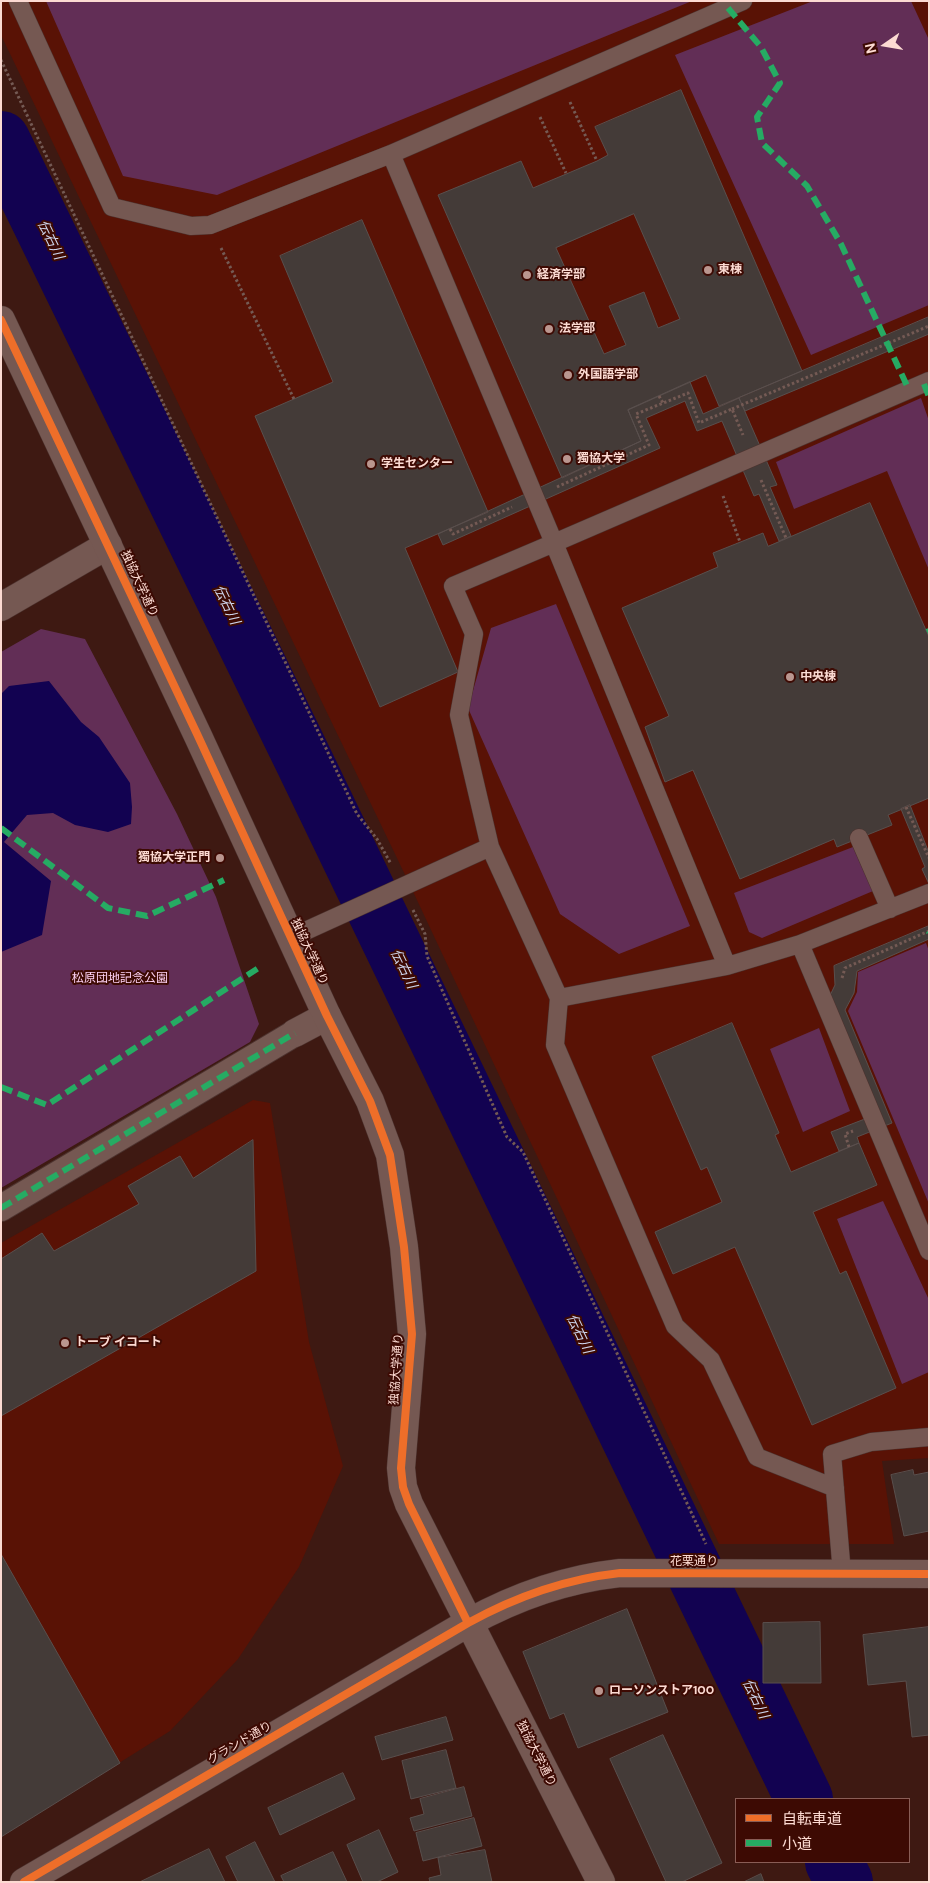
<!DOCTYPE html>
<html>
<head>
<meta charset="utf-8">
<style>
  body { margin:0 }
  #map { position:relative; width:930px; height:1883px; overflow:hidden; background:#3e1912; font-family:"DM Sans","Noto Sans JP",sans-serif }
  canvas { display:block }
  .frame { position:absolute; inset:0; border:2px solid #fcdad2; pointer-events:none }
  .legend { position:absolute; left:735px; top:1798px; width:175px; height:65px; box-sizing:border-box; background:#3d0a03; border:1px solid #895d56; margin:0; padding:6px 9px; list-style:none; font-size:15px; color:#fcdad2 }
  .legend li { display:flex; align-items:center; gap:10px; height:25px }
  .legend b { width:25px; border:1px solid #895d56 }
  .north { position:absolute; left:860px; top:20px; width:50px; height:50px; -webkit-text-stroke:4px #3d0a03; paint-order:stroke; rotate:257deg; font-size:14px; font-weight:700; line-height:20px; text-align:center; color:#fcdad2 }
  .north::after { content:''; display:block; margin:auto; width:18px; height:22px; background:#fcdad2; clip-path:polygon(50% 0,100% 100%,50% 72%,0 100%) }
</style>
</head>
<body>
<div id="map">
<canvas width="930" height="1883"></canvas>
<div class="frame"></div>
<ul class="legend">
<li><b style="height:6px;background:#ee6e29"></b>自転車道</li>
<li><b style="height:6px;background:#26ab63"></b>小道</li>
</ul>
<div class="north">N</div>
</div>
<script>
const g = document.querySelector('canvas').getContext('2d');
g.lineJoin = 'round';
function fill(path, color) {
  g.fillStyle = color;
  g.fill(path, 'evenodd');
}
function trace(path, color, width, dash) {
  g.strokeStyle = color;
  g.lineWidth = width;
  g.lineCap = dash ? 'butt' : 'round';
  g.setLineDash(dash || []);
  g.stroke(path);
}
function label(font, color, halo, rows, align = 'center') {
  g.font = font + ' "DM Sans","Noto Sans JP",sans-serif';
  g.lineWidth = 4;
  g.setLineDash([]);
  g.textBaseline = 'middle';
  g.strokeStyle = halo;
  g.fillStyle = color;
  for (const [text, x, y, turn = 0] of rows) {
    g.save();
    g.translate(x, y);
    g.rotate((+turn || 0) * Math.PI / 180);
    g.textAlign = isNaN(turn) ? turn : align;
    if (halo) g.strokeText(text, 0, 0);
    g.fillText(text, 0, 0);
    g.restore();
  }
}
fill(new Path2D(`
  M1 1H929V1458L882 1461 894 1544H719L409 883 1 35Z
  M253 1100 270 1103 309 1342 343 1466 299 1567 238 1659 170 1731 1 1837V1243Z`), '#591205');
fill(new Path2D(`
  M46 1H692L217 195 123 176Z
  M813 1H911L929 40V305L811 355 675 55Z
  M921 398 929 421V570L887 471 794 509 776 462Z
  M556 604 690 926 619 954 560 914 468 708 491 628Z
  M41 629 85 639 177 814 216 897 259 1024 250 1042 1 1188V652Z
  M853 847 873 891 762 938 749 932 734 893Z
  M926 943 929 951V1204L848 1011 857 992 858 972Z
  M819 1028 850 1111 803 1132 770 1049Z
  M883 1201 929 1300V1372L902 1384 837 1219Z`), '#622e56');
fill(new Path2D(`
  M49 681 81 722 99 737 130 783 132 807 131 824 108 832 75 825 53 813 27 815 4 842 51 881 42 935 1 952V694L9 686Z`), '#120251');
trace(new Path2D(`
  M1 140 304 761 804 1799
  M834 1862 844 1882`), '#120251', 58);
const building = new Path2D(`
  M681 90 802 371 719 406 706 375 628 410 641 441 562 478 438 195 521 161 533 188 597 161 608 155 595 127ZM634 214 680 319 658 328 644 292 609 306 626 345 604 354 556 248Z
  M362 220 488 512 405 548 458 672 380 707 255 416 333 382 280 256Z
  M929 317V334L745 411 739 398Z
  M690 382 703 414 739 398 777 485 770 487 791 536 779 541 759 494 754 496 722 421 697 431 685 401 646 418 660 448 443 545 438 534 641 441 628 410Z
  M870 503 929 637V798L888 815 892 825 837 847 834 839 740 879 693 770 665 782 645 727 669 716 622 608 718 567 713 553 763 533 768 546Z
  M910 805 929 853V884L922 869 925 867 901 809Z
  M929 926V939L857 971 854 993 845 1010 892 1123 857 1137 859 1143 839 1151 831 1132 870 1117 824 1008 835 985 834 966Z
  M732 1023 779 1133 775 1135 791 1172 859 1143 877 1185 813 1212 840 1274 846 1271 896 1388 812 1425 735 1247 673 1274 655 1232 722 1202 707 1167 701 1170 652 1057Z
  M253 1140 256 1271 1 1416V1259L42 1233 54 1251 139 1204 128 1186 180 1156 193 1178Z
  M913 1470 914 1475 929 1472V1531L904 1536 891 1475Z
  M1 1554 120 1763 1 1837Z
  M627 1609 668 1712 578 1748 564 1713 550 1719 523 1652Z
  M820 1622 821 1683H763V1623Z
  M929 1627V1735L912 1737 906 1681 868 1685 863 1635Z
  M446 1717 453 1740 382 1760 375 1737Z
  M663 1735 722 1863 682 1882H666L610 1759Z
  M446 1750 456 1788 411 1799 402 1761Z
  M343 1773 355 1799 280 1835 268 1808Z
  M464 1787 472 1816 414 1831 410 1818 424 1814 420 1799Z
  M474 1818 482 1846 423 1861 416 1833Z
  M379 1830 398 1872 377 1882H363L347 1845Z
  M255 1842 275 1882H238L226 1857Z
  M209 1849 225 1882H140Z
  M485 1850 492 1882H430L429 1878 441 1875 438 1858Z
  M333 1852 347 1882H284L281 1876Z
  M761 1874 764 1882H744Z`);
fill(building, '#443b38');
trace(building, '#594f4d', 1);
const service = new Path2D(`
  M18 1 112 207 191 226 210 225 391 154 743 1
  M391 154 554 543 929 381
  M859 838 890 909
  M290 938 490 847
  M800 944 929 1251
  M727 966 800 944 929 893
  M559 998 727 966 554 543 453 586 474 634 459 715 490 847 559 998 555 1045 675 1326 711 1360 757 1457 835 1488
  M842 1574 832 1454 871 1442 929 1437`);
const pedestrian = new Path2D(`
  M1 1208 295 1033`);
const minor = new Path2D(`
  M1 607 108 545
  M295 1033 327 1016`);
const tertiary = new Path2D(`
  M1 320 198 736 327 1016 370 1101 390 1155 404 1247 412 1334 401 1468 403 1487 409 1504 601 1882
  M24 1882 468 1623C517 1596 565 1579 620 1573L929 1574`);
trace(service, '#4d332f', 19);
trace(pedestrian, '#4d332f', 28);
trace(minor, '#4d332f', 29);
trace(tertiary, '#4d332f', 29);
trace(new Path2D(`
  M1 60 357 814 377 839 391 864
  M570 102 597 161
  M540 117 566 173
  M221 248 294 399
  M659 396 663 403
  M732 409 929 326
  M761 480 786 538
  M557 487 649 445 636 414 688 393 699 423 732 409 743 435
  M723 496 740 542
  M450 529 453 534 512 507
  M906 807 929 858
  M413 910 425 934 427 956 507 1137 523 1152 706 1544
  M842 978 845 968 929 931
  M849 1147 845 1134 853 1131`), '#745a54', 3, [2.5, 2.5]);
trace(service, '#755852', 18);
trace(pedestrian, '#755852', 26);
trace(minor, '#755852', 28);
trace(tertiary, '#755852', 28);
trace(new Path2D(`
  M728 8 761 47 780 83 757 117 762 143 807 186 841 244 909 390
  M924 384 929 397
  M927 632 929 631
  M1 828 108 908 147 916 224 880
  M928 931 929 932
  M1 1087 47 1105 260 967
  M1 1208 295 1033`), '#26ab63', 6, [12, 6]);
trace(new Path2D(`
  M1 320 198 736 327 1016 370 1101 390 1155 404 1247 412 1334 401 1468 403 1487 409 1504 468 1623
  M24 1882 468 1623C517 1596 565 1579 620 1573L929 1574`), '#ee6e29', 8);
for (const [x, y, r, color] of [
  [708,270,5,"#ba968f"],
  [527,275,5,"#ba968f"],
  [549,329,5,"#ba968f"],
  [568,375,5,"#ba968f"],
  [567,459,5,"#ba968f"],
  [371,464,5,"#ba968f"],
  [790,677,5,"#ba968f"],
  [220,858,5,"#ba968f"],
  [65,1343,5,"#ba968f"],
  [599,1691,5,"#ba968f"]
]) {
  const dot = new Path2D();
  dot.arc(x, y, r, 0, 2 * Math.PI);
  g.fillStyle = color;
  g.fill(dot);
  trace(dot, '#3d0a03', 2);
}
label('bold 12px', '#fcdad2', '#3d0a03', [
  ["東棟",718,270],
  ["経済学部",537,275],
  ["法学部",559,329],
  ["外国語学部",578,375],
  ["獨協大学",577,459],
  ["学生センター",381,464],
  ["中央棟",800,677],
  ["獨協大学正門",210,858,"right"],
  ["トーブ イコート",75,1343],
  ["ローソンストア100",609,1691]
], 'left');
label('12px', '#fcdad2', '#3d0a03', [
  ["独協大学通り",139,584,65],
  ["独協大学通り",309,952,65],
  ["独協大学通り",397,1369,-86],
  ["花栗通り",694,1562],
  ["グランド通り",240,1743,-30],
  ["独協大学通り",536,1754,63]
]);
label('12px', '#fdd1f4', '#3d0a03', [
  ["松原団地記念公園",120,979]
]);
label('italic 14px', '#ccd3eb', '#3d0a03', [
  ["伝右川",50,240,64],
  ["伝右川",226,605,64],
  ["伝右川",403,969,64],
  ["伝右川",579,1334,64],
  ["伝右川",755,1699,64]
]);
</script>
</body>
</html>
